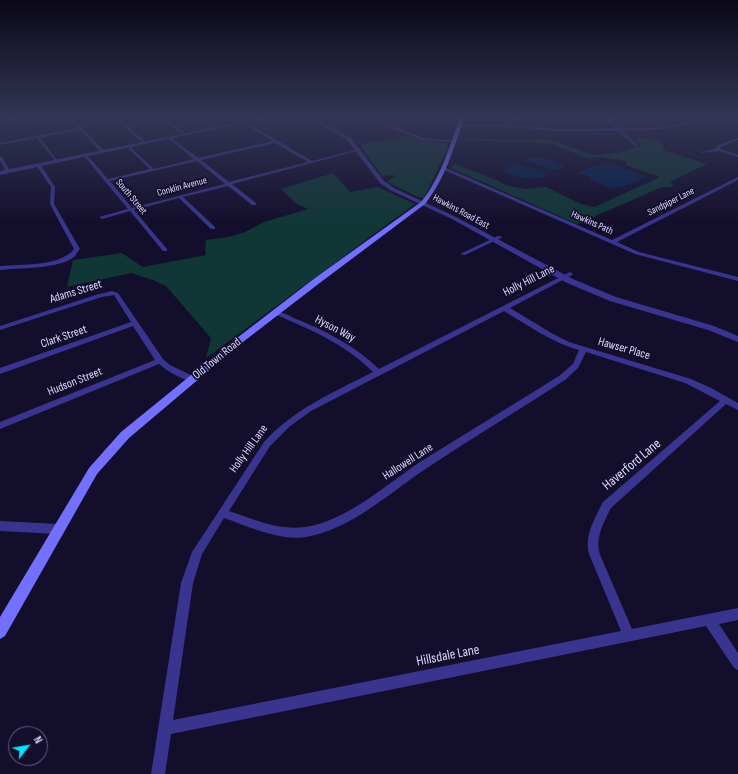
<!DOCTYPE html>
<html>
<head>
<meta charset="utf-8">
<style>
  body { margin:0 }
  #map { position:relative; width:738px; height:774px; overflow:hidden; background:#130e2b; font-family:"Sofia Sans Condensed",sans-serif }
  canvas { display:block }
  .north { position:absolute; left:8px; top:726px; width:40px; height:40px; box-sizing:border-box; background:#130e2b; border:1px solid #645f80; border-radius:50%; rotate:59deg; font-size:11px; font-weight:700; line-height:16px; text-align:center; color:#ddd9ff }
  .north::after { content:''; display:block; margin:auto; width:14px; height:18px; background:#05e5ff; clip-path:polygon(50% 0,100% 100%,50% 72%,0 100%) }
</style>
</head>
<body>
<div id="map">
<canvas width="738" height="774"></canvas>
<div class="north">N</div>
</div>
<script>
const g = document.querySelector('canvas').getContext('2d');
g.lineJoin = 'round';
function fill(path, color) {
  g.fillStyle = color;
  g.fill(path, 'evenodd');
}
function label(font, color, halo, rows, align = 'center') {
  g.font = font + ' "Sofia Sans Condensed",sans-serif';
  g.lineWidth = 3.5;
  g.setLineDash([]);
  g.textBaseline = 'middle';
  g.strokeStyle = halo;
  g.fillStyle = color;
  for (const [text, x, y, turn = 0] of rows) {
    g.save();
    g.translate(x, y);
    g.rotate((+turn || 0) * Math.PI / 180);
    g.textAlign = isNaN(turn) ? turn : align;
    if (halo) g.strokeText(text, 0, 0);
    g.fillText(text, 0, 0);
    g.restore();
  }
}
fill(new Path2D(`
  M407 136 425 141 448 143 447 150 424 198 418 197 387 182 388 180 396 177 393 175 382 176 360 145C376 141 392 141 407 136Z
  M463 139 550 140 592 155 618 153 641 146 635 139C643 139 657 137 663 144V150L707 164 670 182 673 184 672 187H662L577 224 451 168 455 164 496 180 508 186 526 189 546 187 581 204 595 207 660 177 626 165V161L599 157 589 159 555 145 541 143 463 140Z
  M333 173 350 192 378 187 415 204 206 358 211 338 166 286 153 280 131 273 67 287 73 260 122 253 143 267 206 255 205 250 206 240 229 237 245 232 264 222 308 209 297 204 281 189Z`), '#103635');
fill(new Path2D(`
  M534 157C541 156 561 163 565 168L551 170 525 160Z
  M606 162 646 176 631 184 613 189 590 180V177L577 173Z
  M518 164 541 171 547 175C535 182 513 177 502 170Z`), '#051f4d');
fill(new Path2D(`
  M68 118H72L103 150V152H101L80 130 40 138 58 161 56 162 37 138 0 145V143L78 128Z
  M114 118H118L146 142V144H144Z
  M160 118H164L186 134 183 135Z
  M368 118H372L423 138 455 141 453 142 421 140Z
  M517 118H521L511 123 510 125 555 129 615 128 607 120 608 118H612V121L619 128H656L671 126 696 118H701C677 131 648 130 622 130L637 144 636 146 617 131H555L523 128 459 126 457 125 459 124 506 125 508 121Z
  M242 121H244L312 161 359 149 361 150 232 184 256 203V205H252L228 186 183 197 215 227V229H211L179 198 134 210 167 249V251H163L130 211 102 219 99 217 128 209 84 156V154H86L108 179 150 169 127 147 128 145 154 169 194 159 169 139 170 137 198 158 273 141 242 123ZM275 143 308 162 229 182 201 160ZM197 161 225 184 132 208 110 181Z
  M738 138V140L719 148 738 155V157L719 151 702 153 700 152 716 149V147L720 144Z
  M0 156 2 157 10 171V172L6 171 0 161Z
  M38 164H40L55 187 54 204 80 249C78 251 76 255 74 257 59 269 19 268 0 270V266C21 264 60 267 74 249L50 204 51 187 36 165Z
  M444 167 612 240 738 177V180L617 242 639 252 738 277V281L635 254 442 169V168Z
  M498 236 503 237 465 255 460 254Z
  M570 272 573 274 572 275 510 308 553 334 569 342 691 379 711 388 738 403V410L726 404 611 508C603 524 594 540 601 557L632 629 738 608V620L719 624 738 653V670L734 668 706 626 171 734 165 774H151L181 583 192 552 264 442C294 409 334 392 373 372 345 344 310 329 274 314V312C280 311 288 315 294 318 326 331 354 345 379 369ZM504 311C529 326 551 342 579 350L573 364 559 376C513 405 466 433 420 462 387 484 345 522 305 527 279 531 253 519 229 511L270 446 289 427 311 411ZM586 352 685 383 720 401 603 502C595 518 584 536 589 554L621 631 173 720 193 583 202 554 224 518C250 527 279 541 306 537 352 529 389 493 427 468 472 438 519 410 565 380L578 368Z
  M112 291 118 293 163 359 170 365 195 377 196 379 195 381C187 383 165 370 159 364L0 429V422L155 360 133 326 0 374V368L131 322 114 295 102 297 0 330V326L99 294Z
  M0 521 58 524 62 526 63 529 62 532 58 534 0 531Z`), '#39358f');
fill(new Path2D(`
  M15 118H24L0 122V120Z
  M260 118H267L0 175V171Z
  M308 118H313L351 138 384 181 394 188 456 217 573 279 616 297 714 326 738 336V342L708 330 610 301 567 283 452 219 390 190 380 183 347 140Z`), '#39358f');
fill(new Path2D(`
  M460 118H464C454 148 445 179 425 204L321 282 239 345 129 438 97 474 5 636 0 639V617L89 468 121 432 233 341 315 278 421 202C441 178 449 147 460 118Z`), '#7470ff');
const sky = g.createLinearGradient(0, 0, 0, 226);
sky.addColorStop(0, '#0a0818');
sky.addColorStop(0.52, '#333655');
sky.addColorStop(1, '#33365500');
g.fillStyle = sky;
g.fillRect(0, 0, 738, 226);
label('10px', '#ddd9ff', '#130e2b', [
  ["Conklin Avenue",182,187,-15],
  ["South Street",131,197,50],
  ["Sandpiper Lane",671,202,-27],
  ["Hawkins Road East",461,212,28],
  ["Hawkins Path",592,223,24]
]);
label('12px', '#ddd9ff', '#130e2b', [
  ["Holly Hill Lane",529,281,-27],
  ["Adams Street",76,292,-17],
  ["Hyson Way",335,329,28],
  ["Clark Street",64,337,-19],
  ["Hawser Place",624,349,16],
  ["Old Town Road",217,359,-39],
  ["Hudson Street",75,382,-22],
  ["Holly Hill Lane",249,449,-54],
  ["Hallowell Lane",408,462,-33]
]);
label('14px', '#ddd9ff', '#130e2b', [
  ["Haverford Lane",632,465,-40],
  ["Hillsdale Lane",448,656,-11]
]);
</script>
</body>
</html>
